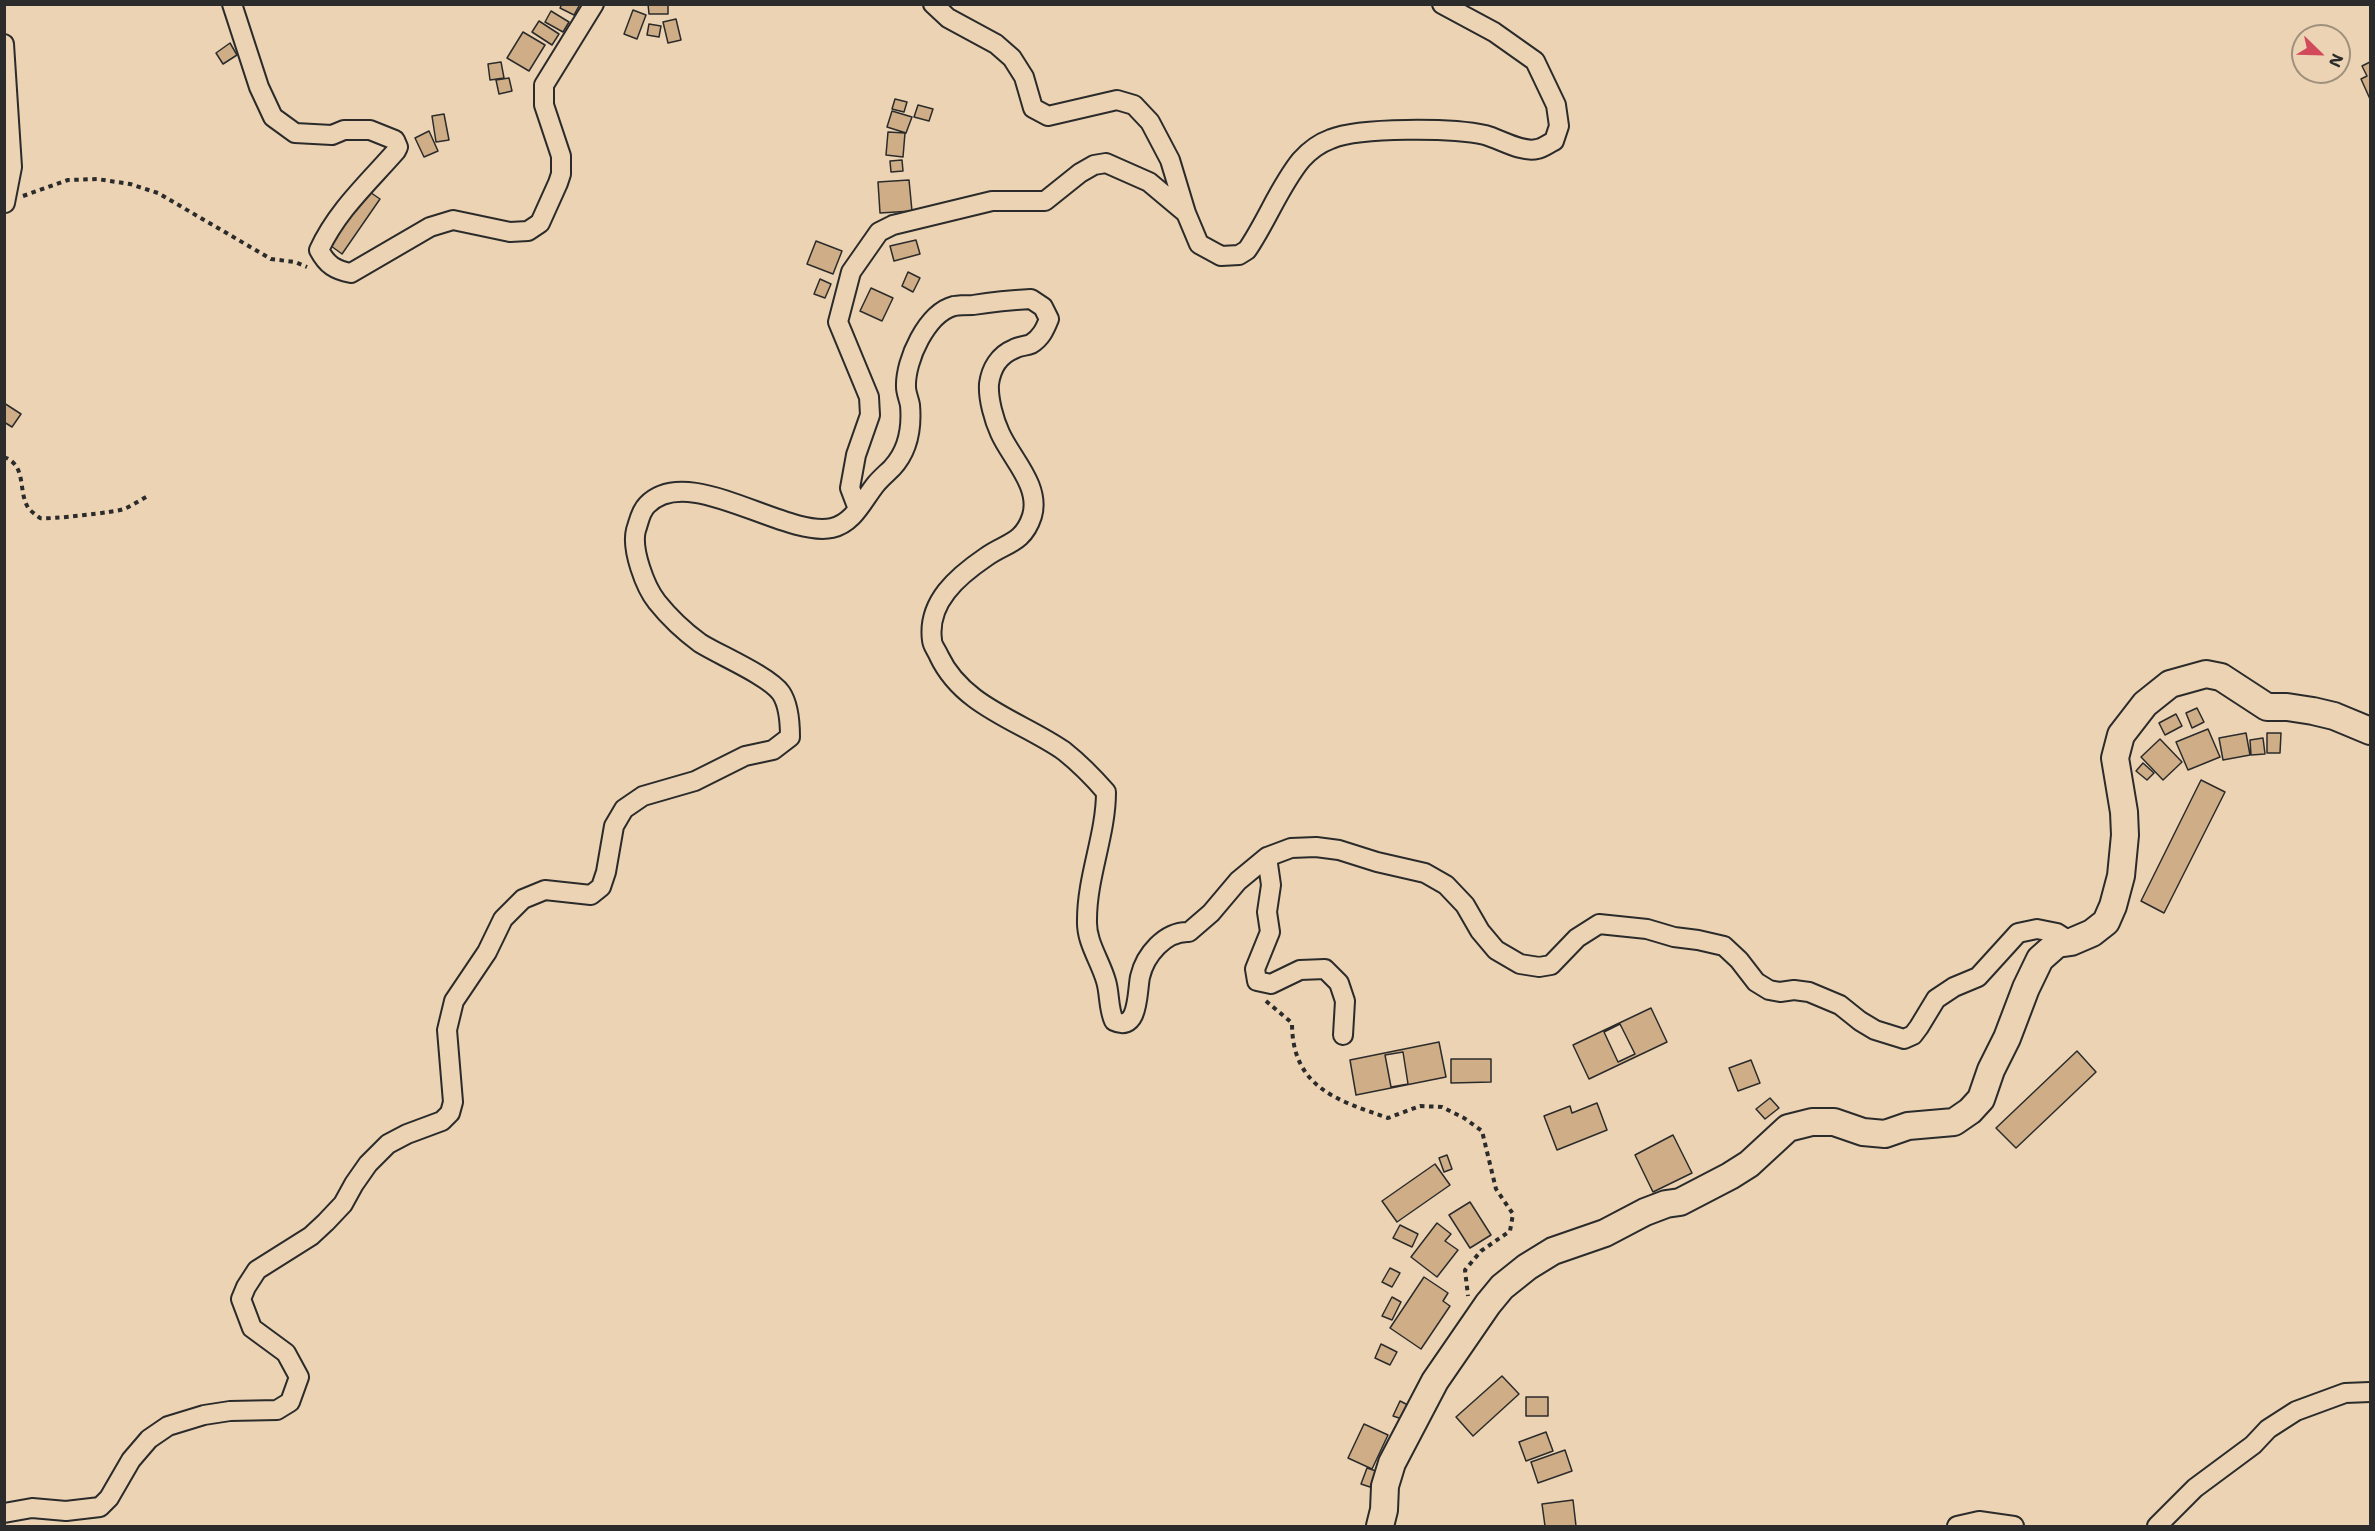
<!DOCTYPE html>
<html>
<head>
<meta charset="utf-8">
<style>
  body { margin:0 }
  #map { position:relative; width:2375px; height:1531px; overflow:hidden; background:#ebd3b3; font-family:"Shantell Sans",sans-serif }
  canvas { display:block }
  .frame { position:absolute; inset:0; border:6px solid #2b2b2b; pointer-events:none }
  .north { position:absolute; left:2291px; top:24px; width:60px; height:60px; box-sizing:border-box; background:#ebd3b3; border:2px solid #9e907d; border-radius:50%; rotate:113deg; font-size:16px; font-weight:700; line-height:24px; text-align:center; color:#2b2b2b }
  .north::after { content:''; display:block; margin:auto; width:21px; height:27px; background:#d1495b; clip-path:polygon(50% 0,100% 100%,50% 72%,0 100%) }
</style>
</head>
<body>
<div id="map">
<canvas width="2375" height="1531"></canvas>
<div class="frame"></div>
<div class="north">N</div>
</div>
<script>
const g = document.querySelector('canvas').getContext('2d');
g.lineJoin = 'round';
function fill(path, color) {
  g.fillStyle = color;
  g.fill(path, 'evenodd');
}
function trace(path, color, width, dash) {
  g.strokeStyle = color;
  g.lineWidth = width;
  g.lineCap = dash ? 'butt' : 'round';
  g.setLineDash(dash || []);
  g.stroke(path);
}
const building = new Path2D(`
  M562 4H580L574 15 560 8Z
  M648 4H668V14H649Z
  M633 10 646 15 637 39 624 34Z
  M551 11 569 22 563 32 545 22Z
  M676 19 681 40 668 43 663 22Z
  M539 21 559 34 552 45 532 32Z
  M649 24 661 26 659 37 647 35Z
  M523 32 545 45 529 71 507 58Z
  M230 43 237 55 223 64 216 53Z
  M501 62 504 78 490 80 488 64Z
  M2370 62V99L2361 79 2367 76 2362 66Z
  M509 78 512 91 499 94 496 80Z
  M895 99 907 102 904 112 892 109Z
  M918 105 933 109 929 121 914 117Z
  M892 111 912 117 906 133 887 127Z
  M444 114 449 140 436 142 432 116Z
  M429 131 438 151 424 157 415 138Z
  M888 132 905 133 903 157 886 155Z
  M902 160 903 171 891 172 890 161Z
  M909 180 912 211 880 213 878 182Z
  M364 188 380 199 342 254 327 243Z
  M916 240 920 254 894 261 890 246Z
  M816 241 842 251 833 274 807 264Z
  M908 272 920 278 913 292 902 286Z
  M820 279 831 284 825 298 814 294Z
  M871 288 893 298 882 321 860 311Z
  M4 403 21 414 12 427 4 422Z
  M2197 708 2204 722 2192 728 2186 713Z
  M2176 714 2182 726 2165 735 2159 723Z
  M2208 729 2220 757 2188 770 2176 742Z
  M2246 733 2250 755 2223 760 2219 738Z
  M2267 733H2281L2280 753H2267Z
  M2263 738 2265 754 2251 755 2250 740Z
  M2160 739 2182 762 2163 780 2141 757Z
  M2143 763 2154 773 2147 780 2136 771Z
  M2201 780 2225 792 2164 913 2141 901Z
  M1651 1008 1667 1042 1589 1079 1573 1045ZM1620 1024 1635 1054 1618 1062 1604 1032Z
  M1439 1042 1446 1077 1356 1095 1350 1060ZM1403 1052 1408 1084 1391 1087 1385 1055Z
  M2077 1051 2096 1072 2016 1148 1996 1128Z
  M1451 1059H1491V1082L1451 1083Z
  M1751 1060 1760 1083 1738 1091 1729 1068Z
  M1770 1098 1779 1108 1765 1119 1756 1109Z
  M1597 1103 1607 1130 1557 1150 1544 1116 1570 1106 1572 1113Z
  M1673 1135 1692 1173 1653 1192 1635 1155Z
  M1447 1155 1452 1169 1444 1172 1439 1158Z
  M1435 1164 1450 1185 1397 1222 1382 1201Z
  M1470 1202 1491 1235 1470 1248 1449 1215Z
  M1437 1223 1451 1234 1445 1241 1458 1250 1437 1277 1411 1257Z
  M1400 1225 1418 1234 1412 1247 1393 1238Z
  M1390 1268 1400 1273 1392 1287 1382 1282Z
  M1424 1277 1448 1293 1443 1301 1450 1306 1421 1349 1390 1328Z
  M1392 1297 1401 1302 1392 1320 1382 1316Z
  M1381 1344 1397 1352 1390 1365 1375 1358Z
  M1502 1376 1519 1394 1473 1436 1456 1417Z
  M1526 1397H1548V1416H1526Z
  M1400 1401 1408 1405 1402 1419 1393 1416Z
  M1364 1424 1388 1435 1372 1469 1348 1458Z
  M1546 1432 1553 1451 1526 1461 1519 1442Z
  M1565 1450 1572 1471 1538 1483 1531 1462Z
  M1367 1468 1376 1471 1370 1487 1361 1484Z
  M1573 1500 1576 1526H1545L1542 1504Z`);
fill(building, '#cfae87');
trace(building, '#2b2b2b', 1.5);
const street = new Path2D(`
  M232 4 259 87 273 117 295 133 332 135 344 130H370L395 140 398 147 396 151C367 184 337 211 319 250 327 265 335 270 351 273L430 227 453 220 510 232 528 231 540 223 558 183 561 174V156L544 105V85L594 4
  M933 4 948 18 996 44 1012 58 1024 77 1033 108 1048 116 1117 100 1134 105 1150 122 1170 160 1186 213 1199 244 1221 256 1239 255 1247 250C1267 221 1279 187 1301 160 1309 151 1320 143 1331 139 1360 127 1453 128 1485 135 1500 139 1522 153 1537 149 1543 148 1549 143 1554 141L1559 126 1556 105 1535 61 1494 32 1442 4
  M4 44 12 167 5 203
  M858 509 850 488 856 455 870 415 869 397 838 322 851 272 879 232 893 225 992 201H1045L1080 173 1094 165 1106 163 1149 182 1186 213
  M1267 857 1271 885 1267 912 1270 932 1255 969 1257 981 1271 984 1300 970 1325 969 1339 983 1345 1001 1343 1035
  M4 1513 32 1508 66 1511 100 1507 109 1498 131 1460 149 1439 168 1426 204 1415 230 1411 277 1410 290 1402 299 1377 286 1353 252 1328 241 1299 246 1287 257 1270 311 1236 326 1222 343 1204 354 1184 368 1164 388 1144 407 1134 442 1121 450 1113 453 1102 447 1030 454 1001 487 952 503 919 523 899 545 890 591 895 601 887 606 872 614 826 624 809 643 796 695 781 745 756 773 750 790 737C790 724 789 705 781 693 769 676 719 655 700 643 685 632 669 617 657 602 645 587 631 549 636 530 639 522 640 512 647 505 688 462 784 538 832 528 854 523 863 500 876 484 881 478 887 473 892 468 908 451 912 428 910 405 909 399 906 393 906 387 905 360 927 313 954 306 960 305 967 305 973 305 992 302 1012 300 1031 299L1043 307 1049 319C1045 329 1041 338 1031 344 1026 346 1019 346 1014 349 999 355 991 369 989 384 988 399 994 420 1000 433 1011 458 1041 486 1032 516 1023 544 1005 543 986 557 958 576 927 602 932 640 932 645 937 651 939 656 963 707 1021 721 1064 751 1079 763 1093 777 1106 792 1106 835 1087 876 1087 920 1086 942 1100 960 1106 981 1110 994 1108 1008 1114 1021 1139 1033 1137 992 1140 977 1145 955 1165 931 1189 932L1211 913 1238 881 1267 857 1291 848 1316 847 1339 850 1377 862 1425 873 1446 885 1465 905 1480 931 1496 950 1520 964 1539 967 1551 965 1577 938 1599 924 1647 929 1674 937 1698 940 1724 946 1739 960 1756 982 1769 990 1780 992 1794 990 1809 992 1840 1005 1860 1021 1875 1030 1904 1039 1913 1035 1919 1027 1936 999 1954 987 1978 977 2018 933 2037 929 2057 933 2071 942
  M1957 1526 1979 1521 2014 1526
  M2157 1526 2195 1488 2253 1445 2268 1429 2296 1411 2345 1393 2370 1392`);
const secondary = new Path2D(`
  M1380 1526 1384 1510 1385 1486 1392 1463 1435 1381 1488 1304 1502 1287 1527 1267 1553 1251 1605 1233 1645 1212 1666 1204 1680 1202 1730 1176 1749 1164 1788 1128 1812 1122H1834L1863 1132 1885 1134 1908 1126 1954 1122 1970 1111 1981 1099 1991 1070 2007 1038 2026 988 2040 959 2057 944 2071 942 2092 933 2106 922 2113 906 2121 876 2125 835 2124 812 2115 758 2121 735 2145 704 2170 684 2206 674 2221 677 2267 707H2287L2313 711 2334 716 2370 731`);
trace(street, '#2b2b2b', 22);
trace(secondary, '#2b2b2b', 30);
trace(new Path2D(`
  M23 196 68 180 97 179 130 184 158 193 271 259 295 262 307 267
  M4 457C28 466 17 492 29 509 31 511 38 517 40 518 47 520 117 512 124 509 132 506 140 500 148 496
  M1266 1001 1292 1023C1292 1087 1336 1100 1388 1118L1420 1106 1442 1107 1464 1118 1482 1131 1496 1189 1513 1214 1510 1231 1481 1251 1465 1270 1468 1296`), '#2b2b2b', 4, [4.5, 4.5]);
trace(street, '#ebd3b3', 18);
trace(secondary, '#ebd3b3', 26);
</script>
</body>
</html>
